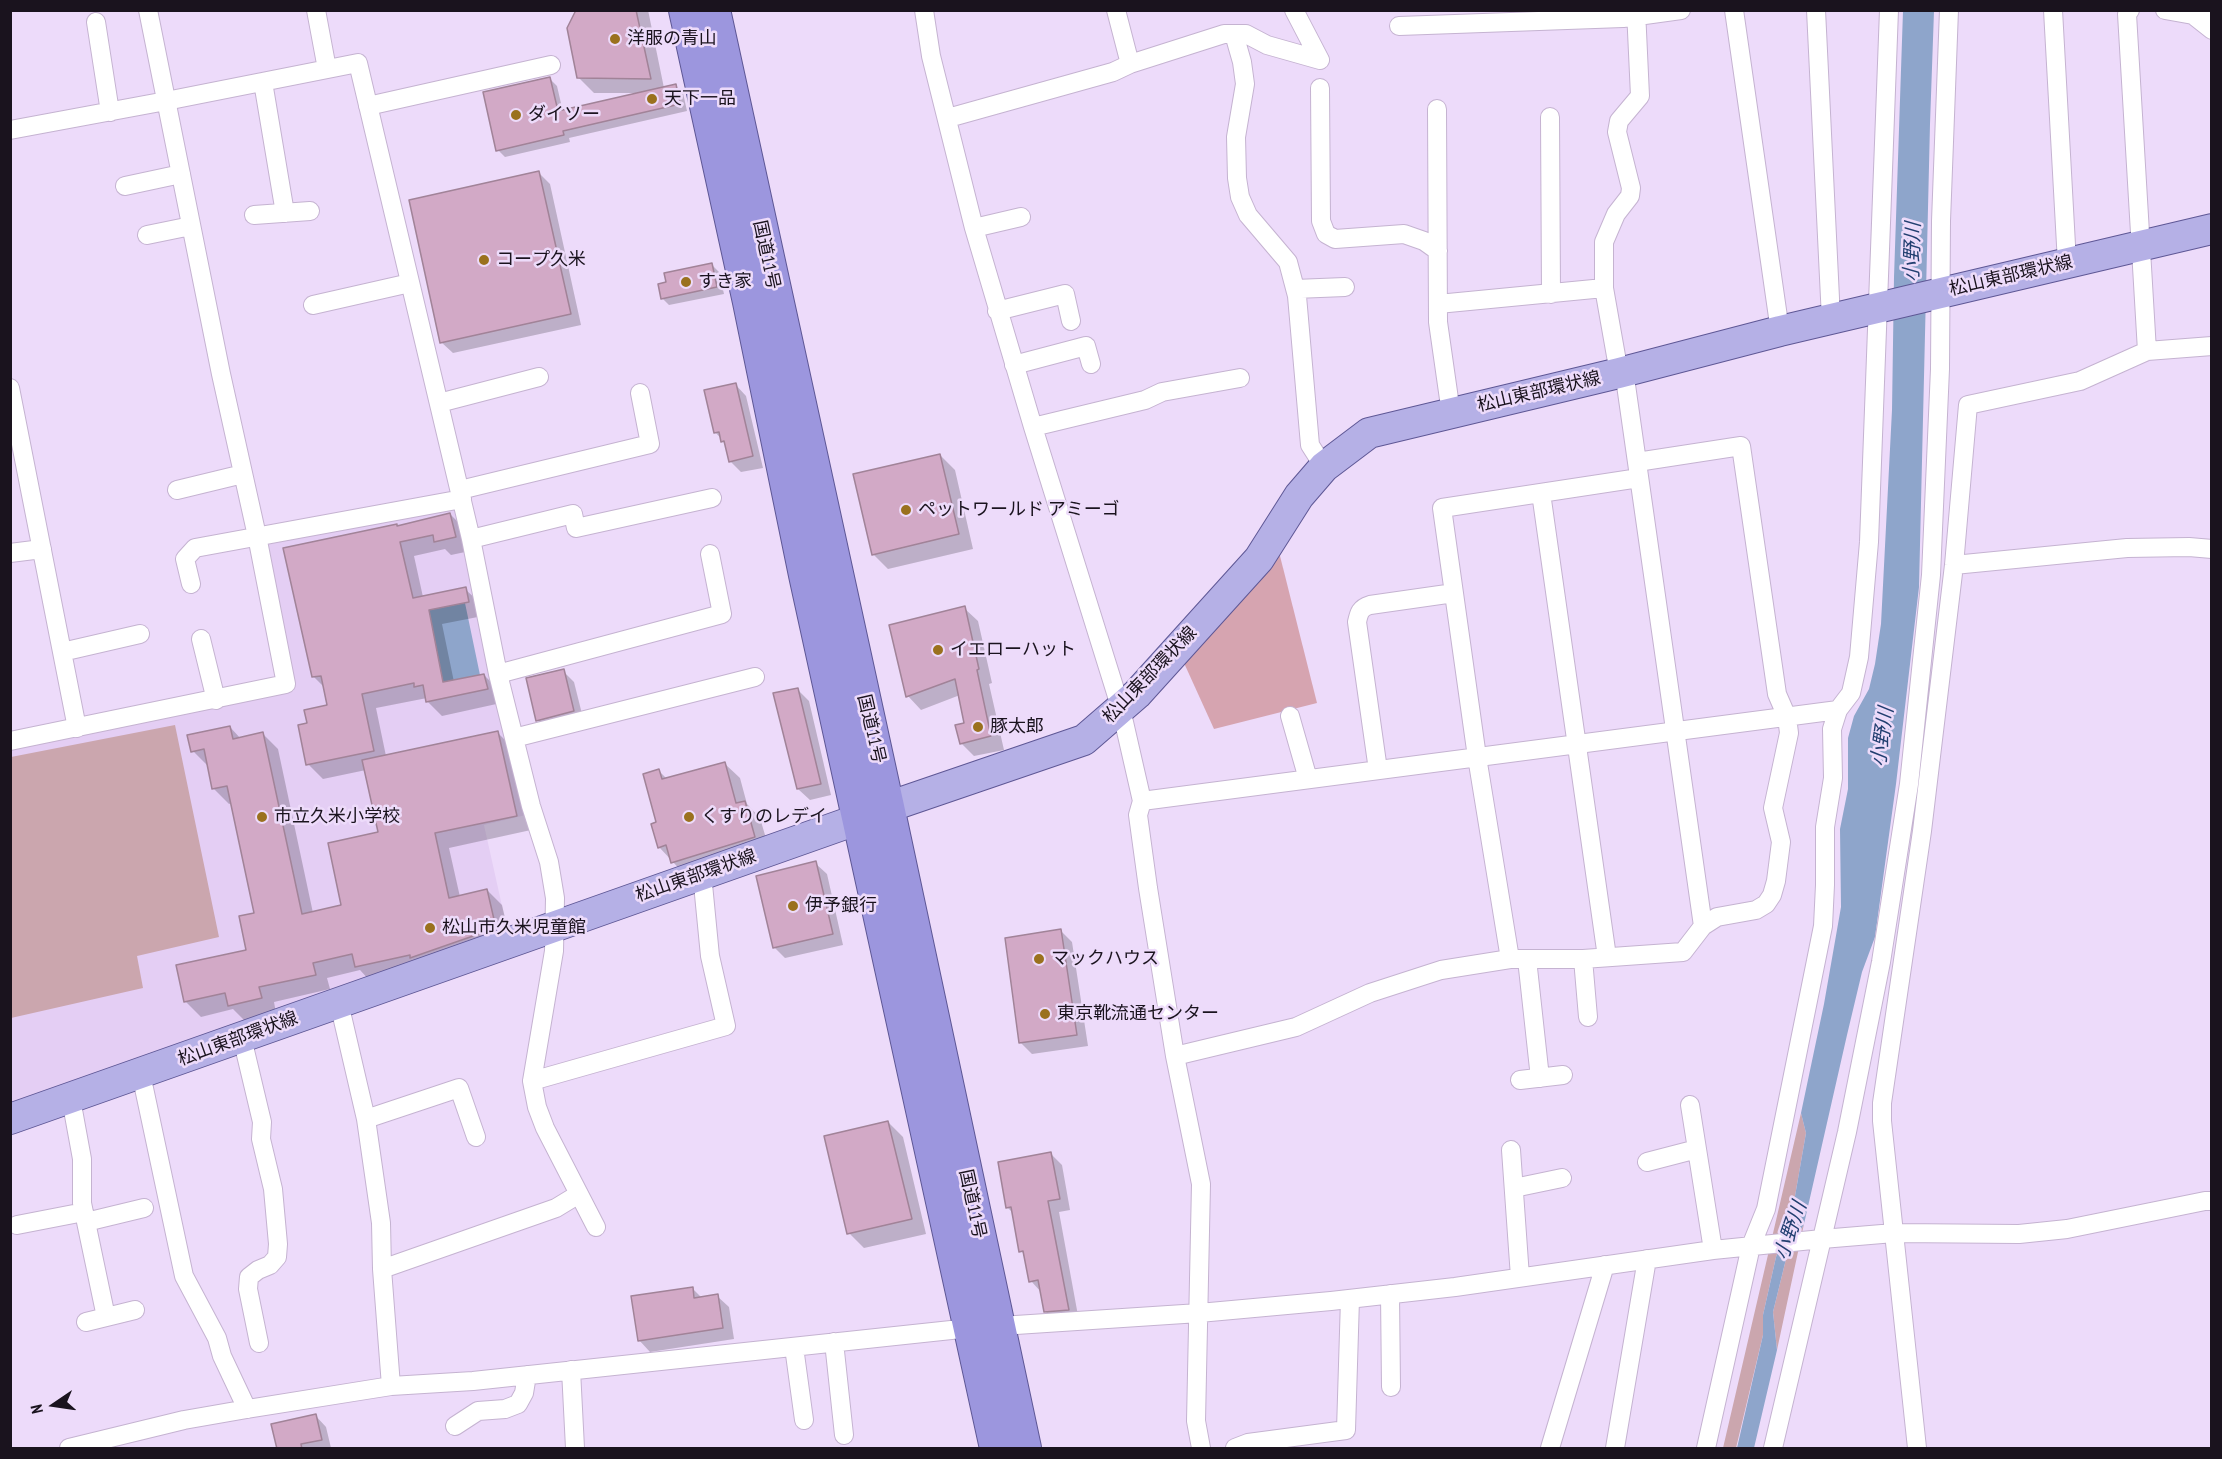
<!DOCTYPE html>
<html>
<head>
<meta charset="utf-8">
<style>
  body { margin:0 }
  #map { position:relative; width:2222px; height:1459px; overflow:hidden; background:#eddbfa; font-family:"PT Sans Narrow",sans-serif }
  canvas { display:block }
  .frame { position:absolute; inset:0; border:12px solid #1a131e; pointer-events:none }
  .north { position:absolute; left:24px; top:1375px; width:60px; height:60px; -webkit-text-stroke:4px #eddbfa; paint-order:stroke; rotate:257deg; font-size:16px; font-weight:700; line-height:24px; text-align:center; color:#1a131e }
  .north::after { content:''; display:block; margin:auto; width:21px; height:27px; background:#1a131e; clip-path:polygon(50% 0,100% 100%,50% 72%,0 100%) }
</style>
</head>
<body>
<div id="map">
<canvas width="2222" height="1459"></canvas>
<div class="frame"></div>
<div class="north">N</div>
</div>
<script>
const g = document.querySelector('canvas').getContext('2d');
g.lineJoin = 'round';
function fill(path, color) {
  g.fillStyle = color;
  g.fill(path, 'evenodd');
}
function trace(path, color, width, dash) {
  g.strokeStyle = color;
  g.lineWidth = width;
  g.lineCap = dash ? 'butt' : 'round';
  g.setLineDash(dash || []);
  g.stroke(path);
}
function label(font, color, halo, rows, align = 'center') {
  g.font = font + ' "PT Sans Narrow","Noto Sans JP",sans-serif';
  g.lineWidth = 5;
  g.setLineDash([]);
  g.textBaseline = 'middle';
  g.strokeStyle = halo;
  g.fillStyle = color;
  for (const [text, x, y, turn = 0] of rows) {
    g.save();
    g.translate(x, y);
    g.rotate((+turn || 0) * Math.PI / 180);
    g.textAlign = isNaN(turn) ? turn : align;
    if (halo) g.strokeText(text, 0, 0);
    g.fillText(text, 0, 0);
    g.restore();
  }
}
fill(new Path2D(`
  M447 506 457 513 526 815 484 825 508 933 11 1107 10 745 294 691 263 546 269 540Z`), '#e4cef4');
fill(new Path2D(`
  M175 725 219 937 137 956 143 988 11 1018V757Z
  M1801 1113 1806 1133 1791 1219 1776 1257 1763 1315V1335L1736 1448H1723Z
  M1804 1224 1777 1350 1773 1312 1786 1259Z`), '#cba6ae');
fill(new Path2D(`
  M1278 548 1317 703 1214 729 1184 663Z`), '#d6a4b0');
fill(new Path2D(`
  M1903 11H1934L1930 124 1919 587 1896 784 1875 937 1862 972 1847 1035 1804 1224 1786 1259 1773 1312 1777 1350 1754 1448H1737L1763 1335V1315L1776 1257 1791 1219 1806 1133 1801 1113 1824 1004 1841 907 1840 829 1848 789V738L1854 716 1869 689 1875 664 1881 624 1892 410 1894 277Z
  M465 603 480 675 443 682 429 610Z`), '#8ea5cb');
fill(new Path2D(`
  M577 10H648L664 88 675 86 683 93 687 111 569 138 570 142 505 157 498 150 550 79 557 86 563 112 638 93H594L578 77Z
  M539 173 550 184 581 325 453 353 441 342Z
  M712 265 719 272 724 294 669 305 662 298Z
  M735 384 746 396 763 468 741 472 730 461 727 445 715 432Z
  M940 455 955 470 973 549 888 569 873 554Z
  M450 514 465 529 470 551 451 555 445 549 414 556 423 597 465 589 480 603 483 616 442 624 454 682 484 675 499 690 501 703 442 716 427 701V698L376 708 386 756 498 733 513 748 531 830 449 848 460 897 487 890 502 905 511 943 371 982 360 970 327 978 330 989 274 1002 276 1013 244 1020 233 1009 201 1017 185 1001 248 951 256 914 232 803 229 804 213 788 208 766 193 751 230 727 241 739 263 734 278 749 313 913 343 906 380 833 366 770 323 779 308 764V724L329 707 325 688 314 677 397 527Z
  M964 608 978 621 992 683 989 684 1004 750 974 756 961 743 966 724 960 695 921 710 908 696 891 626Z
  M563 671 574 682 584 722 549 731 537 720Z
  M797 689 809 701 831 795 810 800 798 789Z
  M724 763 740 778 747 804 760 818 770 852 687 877 659 847V771L667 779Z
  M815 863 827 874 843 945 785 958 774 947Z
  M1061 931 1072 942 1088 1046 1032 1054 1021 1043Z
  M888 1122 903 1137 926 1234 864 1248 849 1233Z
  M1051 1154 1062 1165 1070 1210 1059 1212 1079 1321 1057 1323 1045 1311 1041 1292 1031 1281 1026 1256 1021 1251 1013 1213 1008 1208Z
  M692 1288 702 1298 717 1296 729 1307 734 1339 650 1352 639 1340Z
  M315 1415 326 1427 331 1448H278Z`), '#0003');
const building = new Path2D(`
  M576 10H636L651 79 577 78 567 28Z
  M550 77 558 111 676 84 680 104 563 131 564 135 496 151 483 92Z
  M539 171 571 314 440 343 409 200Z
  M712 263 717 287 661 299 658 284 666 282 664 273Z
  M736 383 753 456 729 462 724 441 721 442 719 432 714 433 704 390Z
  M940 454 959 534 872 555 853 474Z
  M450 513 456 537 434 542 433 535 400 542 413 598 466 587 469 602 429 610 443 682 484 674 488 689 426 702 423 685 414 687V683L362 694 374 751 306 765 298 725 307 723 304 710 327 705 321 676 312 677 283 548 397 524V526Z
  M965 606 979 669 977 670 991 736 960 744 955 725 964 723 955 679 906 697 889 625Z
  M564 669 574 711 536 721 526 678Z
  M798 688 821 784 797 789 773 693Z
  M230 726 233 739 263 732 302 914 341 905 328 843 378 832 362 760 498 731 517 816 435 833 449 898 487 889 496 928 410 958V955L355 967 352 954 313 963 316 975 259 987 262 998 228 1006 225 993 184 1002 176 965 246 950 239 916 254 913 227 786 212 789 204 749 191 752 187 735Z
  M725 762 736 803 745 801 755 837 671 863 666 845 658 848 651 824 656 822 643 774 659 769 662 779Z
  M816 861 833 934 773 948 756 876Z
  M1061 929 1077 1035 1019 1043 1005 938Z
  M888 1121 912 1219 847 1234 824 1136Z
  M1051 1152 1060 1199 1048 1201 1069 1310 1044 1312 1038 1280 1029 1282 1023 1251 1019 1252 1011 1207 1006 1208 998 1162Z
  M693 1287 694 1298 718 1294 723 1328 638 1341 631 1296Z
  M316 1414 322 1440 301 1444 302 1449H277L271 1424Z`);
fill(building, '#d2a9c6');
trace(building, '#a18398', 1.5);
const minor = new Path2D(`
  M316 10 327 69
  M924 10 931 56 974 228 1033 427 1121 709 1142 801 1138 815 1148 888 1175 1056 1201 1184 1196 1421 1201 1448
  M1116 10 1130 64
  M1294 10 1320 60
  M1734 10 1780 331
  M1816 10 1831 319
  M2053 10 2067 263
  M2130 10 2127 14 2147 351
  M2165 10 2193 15 2212 11
  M2193 15 2212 30
  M96 22 110 112
  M1399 26 1623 18 1681 10
  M1234 34 1242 62 1245 84 1236 137 1237 178 1240 197 1248 215 1288 262 1297 296 1310 445 1324 467
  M263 82 285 213
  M1320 88 1321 221 1326 234 1335 239 1404 234 1424 241 1438 251
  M368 106 551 65
  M1437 109 1438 322 1451 413
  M1550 117 1551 294
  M948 118 1113 72 1130 64 1224 34H1246L1267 45 1320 60
  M10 130 166 101 358 63 471 539 498 674 531 806 549 862 555 898 554 951 532 1081 537 1107 545 1128 596 1227
  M125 186 181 174
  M254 215 310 211
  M974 228 1021 217
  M147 235 191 226
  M1295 289 1345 287
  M1438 304 1604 288
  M313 305 410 283
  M997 311 1065 294 1071 321
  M1014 365 1086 346 1091 364
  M1624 371 1703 926
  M1619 373 1604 288V242L1616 214 1630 196 1631 188 1617 132 1619 121 1640 96 1636 10
  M10 388 77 728
  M439 403 539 377
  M1033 427 1145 400 1162 392 1240 378
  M177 490 243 474
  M460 490 650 444 640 393
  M1541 493 1607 957
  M471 539 573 514 576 528 712 498
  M10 553 42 549
  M1954 565 2127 548 2189 547 2212 549
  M191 584 185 559 195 548 462 499
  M201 639 216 700
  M62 652 140 634
  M498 674 722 614 710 554
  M1290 716 1308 779
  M514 738 755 677
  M10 741 286 684 257 536 221 374 148 10
  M1378 770 1357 622C1359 613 1360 608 1370 605L1454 593
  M1142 801 1838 710
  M1510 959 1477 757 1442 508 1639 478
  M1527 959 1540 1078
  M1583 959 1588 1017
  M339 1003 366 1119 381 1223 382 1269 391 1386
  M242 1038 262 1122 261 1139 273 1189 278 1244 277 1257 270 1265 258 1270 249 1277 248 1289 259 1343
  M1175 1056 1296 1027 1370 993 1441 970 1510 959H1583L1683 952 1703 926 1717 917 1756 910 1766 904 1772 895 1776 881 1781 842 1773 808 1789 733 1787 717 1777 694 1741 446 1637 462
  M141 1074 184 1276 217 1338 222 1356 247 1409
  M1520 1080 1563 1075
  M532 1081 726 1026 710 956 702 874
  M71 1099 82 1159V1203L106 1317
  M1690 1105 1713 1250
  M366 1119 459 1088 476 1137
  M1511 1150 1520 1277
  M1647 1162 1697 1149
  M1514 1188 1562 1178
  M86 1222 144 1208
  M17 1225 84 1212
  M382 1269 556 1208 579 1194
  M1390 1294 1391 1387
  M86 1322 135 1310
  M834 1342 844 1435
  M794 1347 804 1420
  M571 1370 575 1448
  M455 1426 478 1411 505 1409 518 1404 524 1393 527 1375
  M69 1448 184 1420 247 1409 391 1386 473 1381 970 1328 1199 1313 1331 1301 1455 1287 1713 1250 1822 1239 1894 1233 2019 1234 2067 1229 2205 1201H2212
  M1235 1448 1248 1443 1346 1430 1350 1299
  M1550 1448 1605 1265
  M1615 1448 1647 1259
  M1706 1448 1751 1246 1766 1209 1823 926 1825 885V827L1833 778 1832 729 1838 710 1851 693 1859 657 1869 542 1889 10
  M1773 1448 1847 1132 1881 962 1909 784 1931 575 1940 369 1941 221 1949 10
  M1917 1448 1882 1121V1103L1922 831 1954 565 1968 405 2080 381 2147 351 2212 346`);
const primary = new Path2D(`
  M10 1119 859 819 888 807 1084 740 1137 694 1259 559 1299 496 1324 467 1369 433 1619 373 1780 331 2212 229`);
const trunk = new Path2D(`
  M685 10 749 302 805 575 996 1448
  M714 10 888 807 1025 1448`);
trace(minor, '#c5b3d1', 20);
trace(primary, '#5e5795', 32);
trace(trunk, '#5e5795', 34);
trace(minor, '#fff', 18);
trace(primary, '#b5b0e6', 30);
trace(trunk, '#9c96de', 32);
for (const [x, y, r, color] of [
  [615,39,6,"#9a711e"],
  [652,99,6,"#9a711e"],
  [516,115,6,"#9a711e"],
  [484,260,6,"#9a711e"],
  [686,282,6,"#9a711e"],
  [906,510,6,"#9a711e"],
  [938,650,6,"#9a711e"],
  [978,727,6,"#9a711e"],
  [262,817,6,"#9a711e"],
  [689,817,6,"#9a711e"],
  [793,906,6,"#9a711e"],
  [430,928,6,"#9a711e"],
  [1039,959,6,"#9a711e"],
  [1045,1014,6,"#9a711e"]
]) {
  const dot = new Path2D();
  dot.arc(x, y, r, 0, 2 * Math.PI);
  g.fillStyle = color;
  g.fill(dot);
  trace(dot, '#eddbfa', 2);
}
label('18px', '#1a131e', '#eddbfa', [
  ["洋服の青山",627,39],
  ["天下一品",664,99],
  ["ダイソー",528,115],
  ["コープ久米",496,260],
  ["すき家",698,282],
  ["ペットワールド アミーゴ",918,510],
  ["イエローハット",950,650],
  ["豚太郎",990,727],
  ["市立久米小学校",274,817],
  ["くすりのレデイ",701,817],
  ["伊予銀行",805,906],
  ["松山市久米児童館",442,928],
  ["マックハウス",1051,959],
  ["東京靴流通センター",1057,1014]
], 'left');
label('18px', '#1a131e', '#eddbfa', [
  ["国道11号",766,255,78],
  ["松山東部環状線",2011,276,-13],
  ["松山東部環状線",1539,392,-13],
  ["松山東部環状線",1150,675,-46],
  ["国道11号",871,729,77],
  ["松山東部環状線",696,876,-19],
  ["松山東部環状線",238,1039,-20],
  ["国道11号",972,1204,78]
]);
label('italic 20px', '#223f70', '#eddbfa', [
  ["小野川",1913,252,-88],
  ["小野川",1883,737,-82],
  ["小野川",1791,1231,-71]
]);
</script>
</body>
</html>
